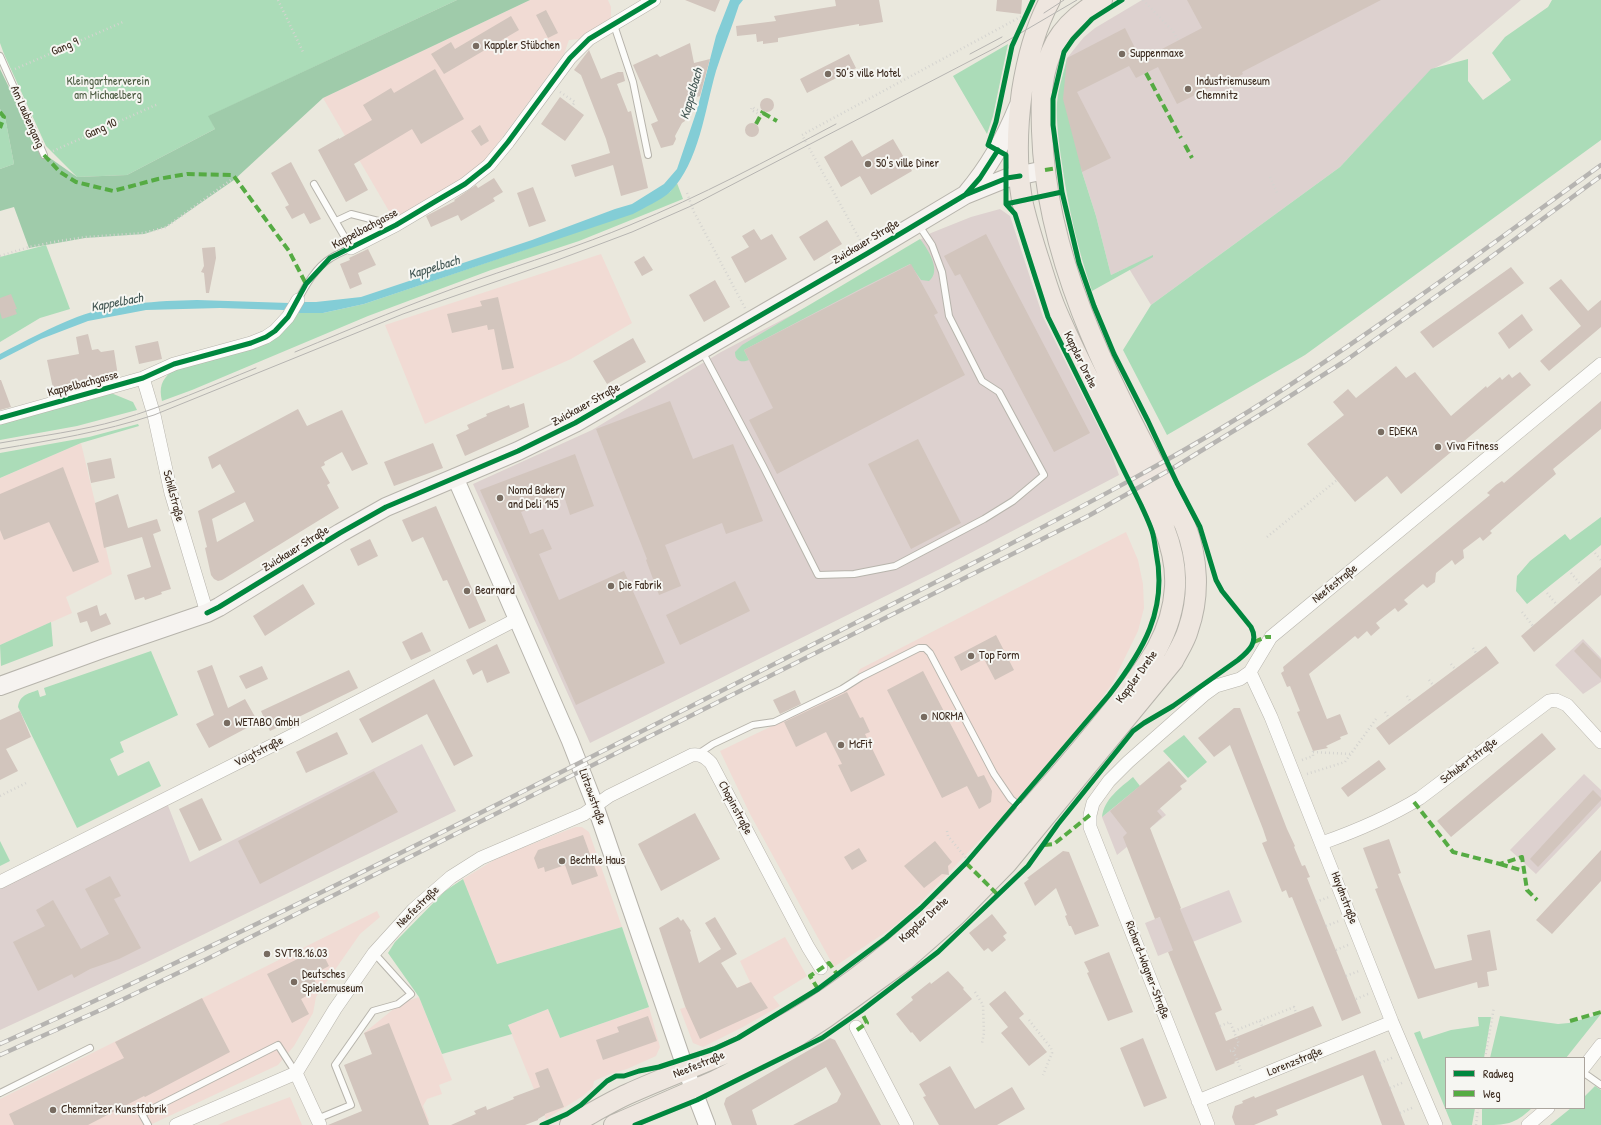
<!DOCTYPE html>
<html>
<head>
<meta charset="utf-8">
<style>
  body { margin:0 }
  #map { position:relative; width:1601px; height:1125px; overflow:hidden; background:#eae8dd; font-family:"Patrick Hand",sans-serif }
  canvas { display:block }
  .legend { position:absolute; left:1445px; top:1057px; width:140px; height:52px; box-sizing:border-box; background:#f6f6f2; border:1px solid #aba49d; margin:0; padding:5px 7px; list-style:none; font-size:12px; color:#3b2a1e }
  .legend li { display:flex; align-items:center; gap:8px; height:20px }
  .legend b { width:20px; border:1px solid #aba49d }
</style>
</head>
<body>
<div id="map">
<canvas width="1601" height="1125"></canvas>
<ul class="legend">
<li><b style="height:5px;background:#00873e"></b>Radweg</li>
<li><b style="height:5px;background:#55ab43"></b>Weg</li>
</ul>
</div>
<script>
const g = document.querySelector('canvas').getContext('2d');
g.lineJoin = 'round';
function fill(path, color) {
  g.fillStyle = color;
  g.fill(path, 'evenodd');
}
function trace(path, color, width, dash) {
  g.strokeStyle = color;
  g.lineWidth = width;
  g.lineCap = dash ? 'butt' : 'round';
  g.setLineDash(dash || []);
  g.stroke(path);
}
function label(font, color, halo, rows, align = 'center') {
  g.font = font + ' "Patrick Hand",sans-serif';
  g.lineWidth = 4;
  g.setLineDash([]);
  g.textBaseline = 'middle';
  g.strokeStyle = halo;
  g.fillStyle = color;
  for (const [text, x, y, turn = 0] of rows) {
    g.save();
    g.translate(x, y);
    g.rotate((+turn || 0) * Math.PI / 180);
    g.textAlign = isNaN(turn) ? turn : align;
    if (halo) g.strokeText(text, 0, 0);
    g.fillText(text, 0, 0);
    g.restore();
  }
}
fill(new Path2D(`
  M530 0H608L611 7V18L580 39 569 40 564 54 481 166 434 199 393 218 323 98Z
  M601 254 632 323 571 359 425 424 385 325Z
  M81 443 112 574 66 597 72 613 0 645V478Z
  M1126 532 1138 560 1143 584 1144 608 1138 631 1112 684 1096 706 1023 795 913 910 892 928 834 967 750 814 720 751 849 689 860 669Z
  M575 827H582L589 832 622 927 497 964 463 879 499 857Z
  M377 911 380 917 360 934 316 997 313 1013 294 1046 278 1065 150 1125H0V1099Z
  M785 937 807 976 773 997 780 1006 743 1027 703 1047 693 1043 680 1009 707 1000 735 985 737 988 750 982 740 961Z
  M419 997 452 1080 439 1085 442 1094 427 1099 423 1106 429 1121 428 1123 372 1054 364 1033 401 1003Z
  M649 1007 660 1047 656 1056 627 1069 610 1074 594 1081 593 1087 583 1096 546 1119 508 1025 548 1009 560 1038Z
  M290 1097 302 1125H218L237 1117Z`), '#f1dbd4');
fill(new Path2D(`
  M1142 0H1521L1450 60 1431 70 1340 167 1151 305 1128 267 1111 275 1096 216 1082 172 1067 58 1084 37 1095 28Z
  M1000 209 1010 216 1043 317 1111 452 1119 475 940 569 590 743 473 484 592 430 721 352 843 288 931 233 971 217Z
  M1583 639 1601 658V682L1583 694 1555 665Z
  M422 744 456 811 145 963 0 1030V888L167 803 190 862Z
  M1584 774 1601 790V806L1536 874 1510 850Z
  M1140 786 1166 815 1117 855 1102 817Z
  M1229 890 1242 922 1158 956 1145 923Z`), '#ddd1cf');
fill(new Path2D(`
  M0 0H457L209 116 215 129 127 175 77 177 46 146 4 54 0 43Z
  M1552 0H1601V140L1305 355 1167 435 1123 350 1151 305 1340 167 1431 69 1468 59V81L1483 100 1511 80 1492 53 1505 37 1548 7Z
  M1008 44 993 116 987 134 953 76Z
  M1067 58 1082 172 1096 216 1111 275 1153 255V257L1092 291C1078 250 1068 207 1062 164 1059 143 1056 123 1057 103 1058 88 1064 72 1067 58Z
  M0 109 5 117 14 164 0 169Z
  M677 183 683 199 579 241 491 270 368 316 192 390 162 401C159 388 161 380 172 371L244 348 298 313H323L364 304 530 248 670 192Z
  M920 239C928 249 942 271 929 281L921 280 910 264 864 287 744 350 749 360C741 363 735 361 735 352L742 345Z
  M46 245 70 309 40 318 0 342V257Z
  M111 393 133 402 137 410 77 426 0 440V424Z
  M138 424 139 426 81 443 0 478V453L89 437Z
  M1601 517V545L1527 604 1516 591 1517 576 1530 561 1565 534 1570 540Z
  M51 622 53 646 1 666 0 645Z
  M151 651 178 715 120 742 124 752 110 759 118 776 149 761 161 786 77 828 18 707C20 695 27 694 38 690L40 697 46 695 44 688Z
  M1184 735 1207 762 1188 778 1163 751Z
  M1133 777 1140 786 1102 817C1104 799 1120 788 1133 777Z
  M0 841 10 861 0 866Z
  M463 879 497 964 622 927 649 1007 560 1038 548 1009 508 1025 512 1034 442 1054 419 997 388 953 395 942 445 891Z
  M1601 1014 1566 1058H1490L1500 1016 1558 1024 1569 1023Z
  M1478 1017H1491L1484 1058H1446V1108H1475L1472 1125H1452L1414 1033 1420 1031 1423 1039 1451 1030 1479 1026Z
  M1595 1086 1601 1090V1125H1550L1571 1108H1584V1097Z
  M1482 1108H1532C1514 1125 1506 1125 1482 1125Z`), '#abdcb8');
fill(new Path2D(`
  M457 0H530L323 98 234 180 166 227 144 234 85 238 29 248 14 207 0 211V169L14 164 5 117 0 109V69L40 151 77 177 127 175 215 129 208 116Z`), '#9fcbaa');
fill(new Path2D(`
  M730 0H743L739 5C732 27 723 49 716 71 705 109 699 163 670 192 660 201 645 207 633 214L364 304 323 313H298L304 302H316L361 297 532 240 615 209 632 204 664 184 677 169 697 110 716 36Z
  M197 300 289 303 284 310 220 308 146 310 125 314 88 321 41 339 0 360V354C25 341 51 327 77 317 115 303 157 301 197 300Z`), '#83cdd6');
fill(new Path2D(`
  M685 0H720L715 12Z
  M835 0H879L883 22 859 26V24L778 38V42L763 44V41L757 42 756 34 737 36 736 26 776 21 774 16 836 6Z
  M997 0H1022L1021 14 996 11Z
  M1187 0H1381L1242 72 1243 74 1231 81 1229 78 1177 104 1158 67 1136 78 1129 66 1077 92 1111 158 1082 172 1063 99 1067 58 1125 28 1141 60 1202 28Z
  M546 10 558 33 548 38 536 15Z
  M511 16 519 30 444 74 431 54 451 42 455 49Z
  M690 43 694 63 710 59 700 96 694 98 684 117 685 121 682 123 675 136 676 139 673 145 661 148 651 124 658 121 633 65 657 54 660 57Z
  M589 50 601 79 618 72H623L625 81 617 84 628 112 631 111 648 188 621 196 613 165 575 177 571 165 610 153 606 139 581 75 574 70Z
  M849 54 856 68 807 93 800 79Z
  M435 69 464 119 421 144 412 129 354 164 368 190 346 202 318 150 339 138V139L372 120 363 105 391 88 394 93Z
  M560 97 584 115 565 141 541 124Z
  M760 105a7 7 0 1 1 14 0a7 7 0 1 1-14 0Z
  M745 130a7 7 0 1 1 14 0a7 7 0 1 1-14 0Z
  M480 125 489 141 481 146 471 131Z
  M893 139 912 171 871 195 860 176 841 187 824 157 852 140 862 157Z
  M291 162 321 219 310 224 304 213 292 219 285 207 289 205 271 173Z
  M494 178 503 192 493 198 495 201 461 221 458 215 431 227 426 216 455 201 454 200 476 185 478 188Z
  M533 187 546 221 529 227 517 193Z
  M827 220 842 244 814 261 799 237Z
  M754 229 761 240 772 234 787 259 745 283 731 257 749 247 742 236Z
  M986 234 1090 433 1054 452 960 274 955 276 944 256Z
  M215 247 216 258 209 293H206L204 273 201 272 204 266 202 248Z
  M368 249 376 265 358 273 362 284 350 289 340 264 350 260 349 258Z
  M644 256 653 270 642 276 634 262Z
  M911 264 938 313 934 315 965 375 777 474 749 420 773 408 744 350Z
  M1511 267 1524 283 1433 348 1420 332Z
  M1561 279 1588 311 1601 300V327L1549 371 1540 361 1581 326 1549 288Z
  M715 280 730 307 704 322 689 295Z
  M11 294 17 309H15L17 314 2 319 0 312V298Z
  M498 297 514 368 502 370 494 329 488 330 487 325 452 333 447 314 482 306 480 301Z
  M1522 314 1533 330 1509 349 1498 333Z
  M88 334 92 350 98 349 101 352 114 350 118 376 53 388 47 360 79 354 76 337Z
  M633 338 646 362 607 384 593 361Z
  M158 341 162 359 139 364 135 346Z
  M1396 366 1406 378 1415 372 1451 416 1486 386 1487 388 1500 377 1502 380 1509 374 1512 378 1520 372 1531 385 1401 494 1387 476 1355 502 1307 444 1344 415 1333 402 1348 389 1356 398Z
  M0 380H1L11 407 0 410Z
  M670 401 693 459 733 444 763 521 726 534 722 523 665 545 681 586 659 595 646 560 647 559 596 429Z
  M1601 401V429L1553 469 1556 474 1490 531 1492 533 1483 541 1480 537 1463 550 1464 558 1455 565 1452 560 1436 573 1435 582 1427 588 1423 584 1404 600 1408 604 1398 612 1395 608 1376 623 1380 628 1371 636 1367 631 1358 639 1355 636 1309 674 1327 719 1340 714 1348 734 1340 737 1341 739 1326 746 1328 748 1313 751 1297 712 1300 711 1290 686 1287 687 1281 673 1284 671 1283 667 1490 495 1487 493 1496 485 1502 481 1504 483Z
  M524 403 529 427 465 456 456 435 469 429 467 425 487 416 486 414 509 405 510 408Z
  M298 409 307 426 342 410 368 464 352 471 342 452 324 462 325 465 321 467 330 483 327 485 339 508 222 580 218 581 214 579 211 575 205 548 207 547 198 511 235 492 220 464 212 469 208 457ZM245 502 254 521 217 542 212 519Z
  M918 439 961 523 911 549 868 464Z
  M433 443 443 468 394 486 384 462Z
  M575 454 594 506 570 515 564 496 521 512 530 534 543 529 552 549 539 554 559 600 624 571 665 663 576 705 480 490Z
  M111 458 115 478 91 483 87 463Z
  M63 467 99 562 73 572 49 522 4 540 0 530V494Z
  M118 494 128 528 157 519 161 531 153 534 171 589 161 592 162 594 145 600 144 597 135 600 127 575 151 567 142 537 104 548 95 503Z
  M436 506 486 621 469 629 447 580 443 581 423 537 412 542 402 520Z
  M370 539 378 556 358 566 350 549Z
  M1601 567V595L1534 652 1521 636Z
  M735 581 750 611 680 645 666 615Z
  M303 584 315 604 265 636 253 616Z
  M97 605 100 616 106 613 111 624 91 632 87 621 80 623 77 613Z
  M422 632 431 651 411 660 402 642Z
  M996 635 1014 670 995 680 984 659 961 671 954 657Z
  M1583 642 1601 660V679L1574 651Z
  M497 644 510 673 487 683 482 670 473 675 466 660Z
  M1486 646 1499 663 1389 745 1376 728Z
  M212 665 228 708 245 699 258 722 209 748 196 724 214 715 197 671Z
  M262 666 268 679 246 689 239 676Z
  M349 670 358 688 270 731 261 711Z
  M923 671 978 777 984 775 992 791 991 802 979 809 967 786 942 798 887 690Z
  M434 679 473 756 454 766 427 714 372 743 359 719Z
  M795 690 801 704 780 714 773 700Z
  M847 692 860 718 863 717 870 732 865 734 885 775 851 792 838 765 842 764 826 732 796 747 784 722Z
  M1234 708H1240L1287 829 1295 846 1294 847 1302 866 1305 865 1310 877 1307 878 1361 1013 1342 1021 1292 897 1289 898 1286 890 1282 892 1262 843 1267 841 1263 829 1230 745 1214 757 1198 738Z
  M20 711 31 737 6 749 18 771 0 780V720Z
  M337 732 348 754 306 773 296 752Z
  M1542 733 1556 749 1451 837 1437 821Z
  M1379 760 1386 769 1348 797 1341 788Z
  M1169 761 1187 781 1180 786 1182 789 1157 811 1162 817 1150 828 1181 908 1180 909 1222 1010 1215 1013 1226 1041 1313 1006 1322 1026 1234 1062 1235 1063 1216 1071 1168 952 1173 950 1160 917 1155 919 1123 837 1127 833 1110 811Z
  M374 771 398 812 260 884 238 841Z
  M1593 790 1601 798V800L1538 867 1530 859Z
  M202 798 222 840 199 851 179 809Z
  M695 813 720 859 661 891 638 844Z
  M583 835 598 876 572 885 565 865 545 872 544 867 538 869 534 858 538 850Z
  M1389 839 1401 873 1398 874 1435 969 1472 960 1467 935 1490 930 1497 970 1487 972 1489 986 1478 988 1477 982 1418 999 1375 889 1378 888 1363 848Z
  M935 841 952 862 948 866 949 875 942 874 924 888 904 866Z
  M859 848 867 861 852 870 844 857Z
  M1601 850V881L1552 934 1536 920Z
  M1063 851 1069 852 1099 926 1075 935 1071 926H1069L1065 916 1067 915 1056 888 1035 906 1024 883 1029 879 1027 878Z
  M110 876 121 896 114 899 141 948 119 959 90 969 74 978 72 974 38 991 13 942 45 926 36 910 53 900 81 949 109 934 85 889Z
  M992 914 1007 933 1003 936 1006 940 992 952 988 948 984 951 969 933Z
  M678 917 681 921 683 919 691 931 690 932 699 963 721 949 705 923 715 917 737 954 721 963 737 988 751 982 768 1008 700 1039 685 1006 659 928Z
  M320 948 329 966 312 975 319 989 301 999 309 1014 292 1023 267 974Z
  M1109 952 1133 1012 1108 1021 1087 973 1089 972 1084 962Z
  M948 971 964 988 963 989 972 999 920 1042 912 1032 911 1033 896 1014 913 1000 911 997 930 982 931 984Z
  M1005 991 1024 1014 1019 1018 1047 1052 1029 1066 1001 1033 1008 1027 989 1004Z
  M202 998 230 1052 145 1097 144 1096 88 1125H14L9 1114 124 1058 115 1042Z
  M648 1016 657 1041 603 1060 596 1040 619 1032 617 1027Z
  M389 1023 429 1125H328L362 1111 344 1065 372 1054 364 1033Z
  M830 1038 835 1040 881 1125H793L837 1102 841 1094 826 1067 752 1110 757 1125H732L724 1104 726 1098Z
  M1143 1038 1167 1098 1144 1107 1120 1048Z
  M1375 1050 1405 1125H1382L1363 1075 1276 1110 1278 1115 1254 1125H1235L1232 1117 1235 1106 1243 1103 1242 1101 1254 1096 1255 1098Z
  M950 1066 975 1109 1012 1087 1025 1109 997 1125H939L923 1097 926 1096 919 1084Z
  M548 1068 564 1107 545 1114V1115L538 1119V1120L525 1125H451L476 1114 474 1111 486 1106 487 1110 514 1099 513 1097 540 1087 535 1073Z`), '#d2c5bd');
const service = new Path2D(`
  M614 25 633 82 648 155
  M0 56 44 155
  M336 221 351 214 394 225
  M298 300C306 285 316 267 331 258 337 254 345 251 351 248L314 184
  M702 351 763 466 818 575 854 574 895 566 984 519 1013 501 1044 475 999 392 982 381 949 316 942 272 932 245 918 224
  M698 754 713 744 753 725 774 722 842 689 861 677 919 648H925L930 653 994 774 1011 799 1024 810
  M1584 1073 1601 1085
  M0 1093 90 1048
  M317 1119 351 1105 335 1065 373 1011 398 1004 411 994 374 953
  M148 1125 142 1114 278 1045 296 1073`);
const minor = new Path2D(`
  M351 248 396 225 465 184 489 165 508 142 570 58 589 39 654 0
  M143 378 154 415 171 493 207 613
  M0 418 143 378 174 364 251 343 266 337 275 331 288 317 298 300
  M1250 672 1271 717 1392 1022 1436 1125
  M1322 843C1356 831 1389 817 1420 798L1549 701 1556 700 1567 705 1601 742
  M0 882 295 734 517 619
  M856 1027 907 1125
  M1584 1067 1601 1045
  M1198 1101 1392 1022
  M176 1125 296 1073
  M320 1125 296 1073 335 1009 374 953 413 910 451 877 481 858 584 814 609 796 692 755C701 754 705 757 711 763L808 947 821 968
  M1208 1125 1090 827V815L1093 803 1109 781 1128 762 1205 694 1216 686 1240 679 1250 672 1271 637 1601 364
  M1528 1125 1548 1108`);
const tertiary = new Path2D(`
  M455 477 570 741 595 805 686 1070 707 1125`);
const secondary = new Path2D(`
  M967 193C989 167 1005 139 1018 107
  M0 686 102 649 207 613 219 607 340 533 386 507 518 451 575 423 868 253 965 195 1007 178 1045 170`);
const primary = new Path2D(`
  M570 1125C589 1115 608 1103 628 1094 688 1067 751 1047 808 1011 868 973 928 923 976 870 1002 841 1027 811 1053 782 1074 758 1094 734 1114 709 1144 670 1172 638 1175 587 1178 538 1146 491 1125 450 1102 405 1077 359 1057 312 1049 294 1044 275 1038 257 1032 238 1026 219 1022 200 1016 164 1017 127 1022 91 1027 59 1035 28 1050 0
  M614 1125 715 1081 758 1059 799 1035 825 1018 905 960 955 916 1007 863 1173 661C1178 651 1185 641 1188 630 1200 596 1198 558 1185 525 1121 400 1046 274 1042 131 1041 98 1040 72 1056 42 1066 24 1084 10 1102 0`);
trace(service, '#b7b4ac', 8);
trace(minor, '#b7b4ac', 14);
trace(tertiary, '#b7b4ac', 18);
trace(secondary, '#b7b4ac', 20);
trace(primary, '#b7b4ac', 22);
trace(new Path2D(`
  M278 0 304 54
  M1143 0 1173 31 1178 40
  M15 69 123 22
  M560 92 575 102 572 106
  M761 115 751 110 752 107 763 113
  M1181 138 1185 145
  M53 151 158 104
  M1270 177 1278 195
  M687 193 694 212 745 308
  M860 240 802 135 1024 15
  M0 256 29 247 59 241 86 237 144 233 166 227 235 177
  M1267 537 1337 480
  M1595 553 1601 560
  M1571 573 1581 585
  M1547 593 1557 605
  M1522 612 1533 626
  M1473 648 1476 653
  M1451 664 1455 669
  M1429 680 1433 685
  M1407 696 1411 702
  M1385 712 1389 718
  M1313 752 1350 754
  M1302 760 1313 756V751
  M1307 774 1345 762 1376 719
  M0 796 28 782
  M947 831 948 836 966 858
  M1316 902 1329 897
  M1326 926 1339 921
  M1336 950 1348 945
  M1346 976 1359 971
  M975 992 983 1005 984 1033 982 1043
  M1356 999 1368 994
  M1029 1020 1051 1048 1052 1053 1043 1075
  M1260 1021 1262 1026
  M1220 1026 1230 1022 1239 1044 1233 1050
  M1234 1031 1294 1007 1296 1013
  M1230 1051 1233 1050 1241 1070
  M1485 1058 1494 1007
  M1380 1063 1394 1057
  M1390 1088 1404 1082
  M1400 1113 1414 1107
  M1476 1125 1478 1108`), '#d5d4d0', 2.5, [1, 3]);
trace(service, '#fcfcfa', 6);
trace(minor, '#fcfcfa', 13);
trace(tertiary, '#fcfcfa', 16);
trace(secondary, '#f6f3f0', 18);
trace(primary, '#eee6df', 20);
trace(new Path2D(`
  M1044 13 1064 0
  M970 54 1002 37
  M295 352C355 327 415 302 477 280 528 262 580 246 630 225 701 196 768 160 836 124
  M0 443C40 436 81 431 119 420 166 406 211 386 256 368
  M0 449C53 440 102 432 154 415L403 314 555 261 632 232 691 206 995 48 1077 0`), '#b6b4b1', 1);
const rail = new Path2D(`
  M0 1044C246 934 486 810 727 688 817 642 907 597 997 551 1087 504 1177 457 1262 403 1378 329 1489 246 1601 165
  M0 1055 105 1008 205 960 1090 515 1173 468 1276 405 1345 361 1469 273 1601 176`);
trace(rail, '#b6b4b1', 4.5);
trace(rail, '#f6f6f2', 3, [9]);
trace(new Path2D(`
  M1146 73 1181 138
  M0 112 4 117 0 128
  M763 113 777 121
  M756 124 763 111
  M1185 145 1192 158
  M44 155 60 172 76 182 113 191 158 179 187 174 233 175 289 251 306 284
  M1045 170 1058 168
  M1254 642 1266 637H1271
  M1414 802 1453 852 1500 864 1522 857 1527 890 1537 900
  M1044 845 1054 844 1090 815
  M966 863 998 895
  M1500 864 1524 871
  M818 989 810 976 829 963 837 974
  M1570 1021 1601 1012
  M857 1030 867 1023 861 1011`), '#55ab43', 4, [8, 4]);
trace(new Path2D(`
  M966 194 980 178 998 150
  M1006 204 1062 192
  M0 418 143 378 174 364 251 343 266 337 275 331 288 317 306 284 330 258 396 225 436 201 465 184 489 165 508 142 570 58 589 39 654 0
  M207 613 219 607 340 533 386 507 518 451 575 423 868 253 965 195 1007 178 1020 176
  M542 1125 567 1114 581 1105 607 1081 616 1076H624L639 1071 659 1067 714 1049 738 1038 818 989 886 938 921 908 966 863 1109 695C1143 651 1168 610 1156 552 1155 545 1154 537 1152 531 1149 522 1145 514 1141 505L1048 317 1015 214 1006 204V155L988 145 996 122 1012 46 1033 0
  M635 1125 697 1100 822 1038 861 1011 938 952 1028 866 1058 824 1133 731 1144 723 1173 706 1238 660C1249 651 1259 642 1251 627L1222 591 1216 580 1200 527 1177 483 1148 421 1114 354 1094 306 1079 263 1062 192 1053 125V99L1064 52 1073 39 1092 19 1122 0`), '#00873e', 5);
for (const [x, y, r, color] of [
  [476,46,4,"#786c61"],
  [1122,54,4,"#786c61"],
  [828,74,4,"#786c61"],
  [1188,89,4,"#786c61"],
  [868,164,4,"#786c61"],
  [1381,432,4,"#786c61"],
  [1438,447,4,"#786c61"],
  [500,498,4,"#786c61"],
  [611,586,4,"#786c61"],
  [467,591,4,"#786c61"],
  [971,656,4,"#786c61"],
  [924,717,4,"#786c61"],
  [227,723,4,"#786c61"],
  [841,745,4,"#786c61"],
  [562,861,4,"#786c61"],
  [267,954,4,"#786c61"],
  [294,982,4,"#786c61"],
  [53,1110,4,"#786c61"]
]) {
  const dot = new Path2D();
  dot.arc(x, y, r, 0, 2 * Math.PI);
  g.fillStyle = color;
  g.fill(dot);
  trace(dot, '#f6f6f2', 1.5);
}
label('12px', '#3b2a1e', '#f6f6f2', [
  ["Kappler Stübchen",484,46],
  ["Suppenmaxe",1130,54],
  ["50’s ville Motel",836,74],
  ["Industriemuseum",1196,82],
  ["Chemnitz",1196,96],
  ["50's ville Diner",876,164],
  ["EDEKA",1389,432],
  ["Viva Fitness",1446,447],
  ["Nomd Bakery",508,491],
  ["and Deli 145",508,505],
  ["Die Fabrik",619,586],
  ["Bearnard",475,591],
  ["Top Form",979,656],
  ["NORMA",932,717],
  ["WETABO GmbH",235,723],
  ["McFit",849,745],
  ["Bechtle Haus",570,861],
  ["SVT18.16.03",275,954],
  ["Deutsches",302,975],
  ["Spielemuseum",302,989],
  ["Chemnitzer Kunstfabrik",61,1110]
], 'left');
label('12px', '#3b2a1e', '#f6f6f2', [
  ["Gang 9",65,47,-23],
  ["Am Laubengang",27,117,66],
  ["Gang 10",101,129,-24],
  ["Kappelbachgasse",365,229,-28],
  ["Zwickauer Straße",866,242,-31],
  ["Kappler Drehe",1080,360,64],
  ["Kappelbachgasse",83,384,-15],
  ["Zwickauer Straße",586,405,-29],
  ["Schillstraße",173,496,75],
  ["Zwickauer Straße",296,549,-32],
  ["Neefestraße",1335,584,-39],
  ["Kappler Drehe",1137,677,-54],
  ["Voigtstraße",259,752,-27],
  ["Schubertstraße",1469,761,-37],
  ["Lützowstraße",592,797,70],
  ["Chopinstraße",735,808,62],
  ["Haydnstraße",1344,898,69],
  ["Neefestraße",418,907,-44],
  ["Kappler Drehe",924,920,-42],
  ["Richard-Wagner-Straße",1147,970,69],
  ["Lorenzstraße",1295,1062,-22],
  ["Neefestraße",699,1065,-22]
]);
label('12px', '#4d5c43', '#f6f6f2', [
  ["Kleingartnerverein",108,82],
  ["am Michaelberg",108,96]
]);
label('italic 13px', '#435754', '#f6f6f2', [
  ["Kappelbach",692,94,-74],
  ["Kappelbach",434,268,-17],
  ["Kappelbach",117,303,-11]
]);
</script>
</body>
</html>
